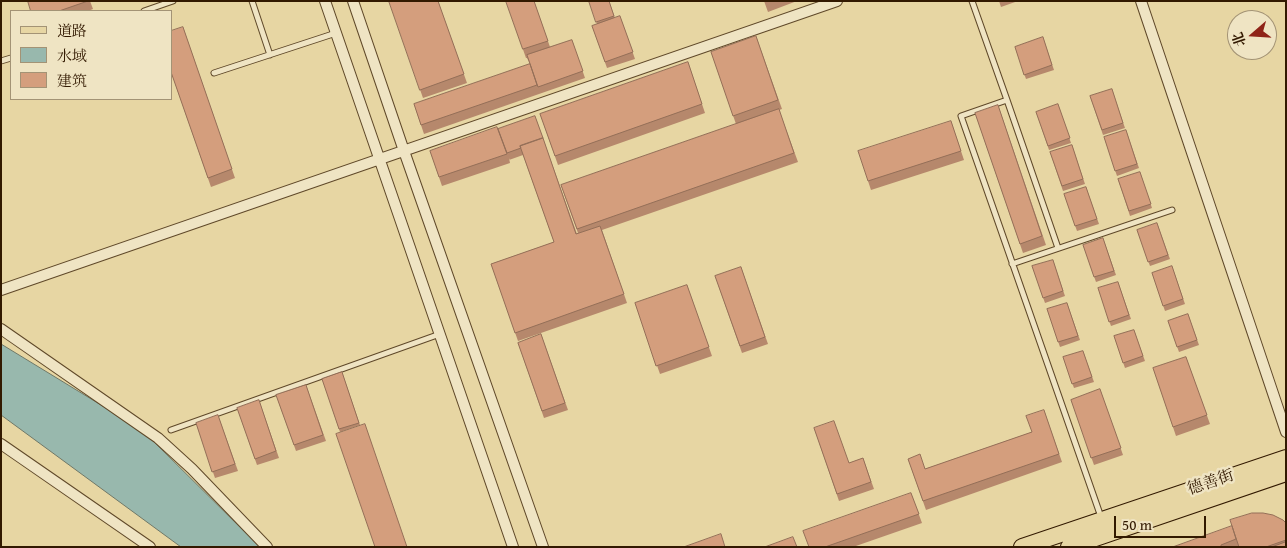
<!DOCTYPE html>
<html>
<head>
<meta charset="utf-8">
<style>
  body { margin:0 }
  #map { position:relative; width:1287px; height:548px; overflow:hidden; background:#e7d6a3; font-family:"Gentium Book Plus","Noto Serif SC",serif }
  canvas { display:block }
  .frame { position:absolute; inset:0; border:2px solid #321900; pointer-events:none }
  .legend { position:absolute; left:10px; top:10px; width:162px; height:90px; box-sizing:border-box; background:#efe4c3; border:1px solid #a39375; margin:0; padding:6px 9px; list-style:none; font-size:15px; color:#321900 }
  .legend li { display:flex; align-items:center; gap:10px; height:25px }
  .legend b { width:25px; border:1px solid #a39375 }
  .north { position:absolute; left:1227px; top:10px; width:50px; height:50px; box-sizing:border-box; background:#efe4c3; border:1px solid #a39375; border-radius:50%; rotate:251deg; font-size:14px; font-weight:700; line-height:20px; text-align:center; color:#321900 }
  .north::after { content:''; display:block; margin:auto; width:18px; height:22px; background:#8f2418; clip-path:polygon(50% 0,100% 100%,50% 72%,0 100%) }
  .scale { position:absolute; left:1114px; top:516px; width:92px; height:22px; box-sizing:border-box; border:2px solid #321900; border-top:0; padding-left:6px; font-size:15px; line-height:18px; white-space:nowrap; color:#321900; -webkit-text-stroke:4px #efe4c3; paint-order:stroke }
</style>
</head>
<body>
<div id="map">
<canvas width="1287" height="548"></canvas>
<div class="frame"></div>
<ul class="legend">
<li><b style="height:6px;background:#e7d6a3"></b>道路</li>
<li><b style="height:14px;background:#98b8ad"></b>水域</li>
<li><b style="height:14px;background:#d49e7d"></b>建筑</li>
</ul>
<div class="north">北</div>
<div class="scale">50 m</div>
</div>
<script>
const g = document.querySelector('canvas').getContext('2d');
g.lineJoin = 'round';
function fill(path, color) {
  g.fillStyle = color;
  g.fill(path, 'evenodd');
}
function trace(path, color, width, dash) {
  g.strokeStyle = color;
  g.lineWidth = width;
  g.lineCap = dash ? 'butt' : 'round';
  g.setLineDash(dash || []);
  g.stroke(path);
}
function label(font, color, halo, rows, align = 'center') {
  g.font = font + ' "Gentium Book Plus","Noto Serif SC",serif';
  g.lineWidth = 5;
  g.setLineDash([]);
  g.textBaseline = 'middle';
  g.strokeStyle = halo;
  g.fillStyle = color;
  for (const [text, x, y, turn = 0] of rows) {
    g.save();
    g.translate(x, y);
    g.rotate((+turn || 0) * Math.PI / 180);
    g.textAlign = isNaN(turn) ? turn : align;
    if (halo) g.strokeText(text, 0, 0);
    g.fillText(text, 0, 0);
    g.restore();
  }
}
const water = new Path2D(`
  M1 344 142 430 260 547H181L1 415Z`);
fill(water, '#98b8ad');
trace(water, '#6f7868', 1);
const lane = new Path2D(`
  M252 1 270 55
  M972 1 1007 100 961 116 1101 517
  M144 11 173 1
  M1 61 11 58
  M214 73 336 33
  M1007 100 1058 248
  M1012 264 1172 210
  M171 430 440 334`);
const street = new Path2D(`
  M325 1 513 547
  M353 1 404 151 543 547
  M1141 1 1286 432
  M1 290 837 1
  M1 329 158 438 192 469 267 547
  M1 444 150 547`);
const primary = new Path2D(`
  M1022 547 1286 458
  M1069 547 1286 473`);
trace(lane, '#5f4829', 7);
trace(street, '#5f4829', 12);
trace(primary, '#321900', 18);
trace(lane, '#efe4c3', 5);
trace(street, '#efe4c3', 10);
trace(primary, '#e7d6a3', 16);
fill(new Path2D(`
  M28 1H90L93 9 88 11H31Z
  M389 1H438L467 83 423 98Z
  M506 1H534L550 47 572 40 585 78 424 134 414 104 530 64 527 58H526Z
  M589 1H609L615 18 620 16 635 59 607 68 592 26 597 24Z
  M764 1H797L768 12Z
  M999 1H1018L1001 7Z
  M183 27 235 178 211 187 171 72Z
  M756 36 782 109 779 110 798 162 602 230 627 303 518 341 491 264 554 242 523 155 509 160V158L510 163 442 186 430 151 498 129 535 116 577 234 578 233 561 185 736 124 711 52Z
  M1043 37 1054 70 1026 79 1015 47Z
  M688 62 705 113 558 165 540 114Z
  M1112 89 1125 128 1103 135 1090 96Z
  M1058 104 1071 143 1049 150 1036 112Z
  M998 105 1046 245 1023 253 975 113Z
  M951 121 964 160 871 190 868 181Z
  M1126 130 1139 168 1117 176 1104 137Z
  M1072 145 1085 184 1063 191 1050 152Z
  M1140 172 1152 208 1130 216 1118 179Z
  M1086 187 1099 224 1077 231 1064 194Z
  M1157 223 1170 259 1150 266 1137 230Z
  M1103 238 1116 275 1096 282 1083 245Z
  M1053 260 1065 296 1045 303 1032 266Z
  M1172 266 1185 304 1165 311 1152 273Z
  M741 267 768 344 742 353 715 276Z
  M1118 282 1131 319 1111 326 1098 288Z
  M687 285 712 356 660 374 635 303Z
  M1067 303 1080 340 1060 347 1047 309Z
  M1188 314 1199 345 1179 352 1168 321Z
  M1134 330 1145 361 1125 368 1114 336Z
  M541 334 568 410 544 418 518 343Z
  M1083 351 1094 382 1074 388 1063 357Z
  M1186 357 1210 424 1176 436 1153 368Z
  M342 372 360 425 340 432 322 379Z
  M306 385 326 441 296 451 276 395Z
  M1100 389 1123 455 1094 465 1071 400Z
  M259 400 279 458 257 465 237 408Z
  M1044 410 1062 462 926 510 908 459 925 469 1032 432Z
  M218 415 238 471 215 478 196 423Z
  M814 428 849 463 863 458 874 489 839 501Z
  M911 493 922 523 853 547H809Z
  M1286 523V547H1173Z`), '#b6886c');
const building = new Path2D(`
  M28 1H88L59 11H31Z
  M389 1H438L464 74 420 90Z
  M506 1H534L548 41 523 49Z
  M589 1H609L614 16 596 22Z
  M620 16 633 52 605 62 592 26Z
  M183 27 232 169 208 178 171 72V31Z
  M756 36 778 100 733 116 711 52Z
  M1043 37 1052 65 1024 75 1015 47Z
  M572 40 583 71 538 87 527 55Z
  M688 62 702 104 555 156 540 114Z
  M530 64 537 85 421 125 414 104Z
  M1112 89 1123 123 1102 130 1090 96Z
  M1058 104 1070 138 1048 146 1036 112Z
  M998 105 1042 236 1020 244 975 113Z
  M779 109 794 153 577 229 561 185Z
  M535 116 543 138 520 146 521 148 507 153 498 129Z
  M951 121 961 151 868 181 858 151Z
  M497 127 507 154 439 177 430 151Z
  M1126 130 1137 164 1115 171 1104 137Z
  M543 138 576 234 600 226 624 294 515 333 491 264 554 242 520 146Z
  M1072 145 1083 179 1062 186 1050 152Z
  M1140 172 1151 204 1129 211 1118 179Z
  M1086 187 1097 219 1075 226 1064 194Z
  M1157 223 1168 255 1148 262 1137 230Z
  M1103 238 1114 271 1094 277 1083 245Z
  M1053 260 1063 291 1043 298 1032 266Z
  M1172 266 1183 299 1163 306 1152 273Z
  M741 267 765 337 740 346 715 276Z
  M1118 282 1129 315 1109 322 1098 288Z
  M687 285 709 347 656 366 635 303Z
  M1067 303 1078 336 1058 342 1047 309Z
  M1188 314 1197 340 1177 347 1168 321Z
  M1134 330 1143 356 1123 363 1114 336Z
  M541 334 565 403 542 411 518 343Z
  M1083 351 1092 377 1072 384 1063 357Z
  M1186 357 1207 415 1173 427 1153 368Z
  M342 372 359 423 339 429 322 379Z
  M306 385 323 435 294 445 276 395Z
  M1100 389 1121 448 1091 458 1071 400Z
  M259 400 276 451 255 459 237 408Z
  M1044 410 1059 454 923 501 908 459 920 454 925 469 1032 432 1026 416Z
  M218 415 235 464 212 472 196 423Z
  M834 421 849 463 863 458 871 482 837 494 814 428Z
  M365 424 407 547H375L336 434Z
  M911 493 919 514 825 547H809L803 531Z
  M1252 513H1263L1273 515 1283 520 1286 523V540L1266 547H1239L1230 520Z
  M1232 526 1236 539 1221 545V547H1173Z
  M721 534 725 547H684Z
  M793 537 797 547H765Z
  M1286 542V547H1272Z`);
fill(building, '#d49e7d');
trace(building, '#946f58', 1);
label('16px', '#321900', '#efe4c3', [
  ["德善街",1211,483,-19]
]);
</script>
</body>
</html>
